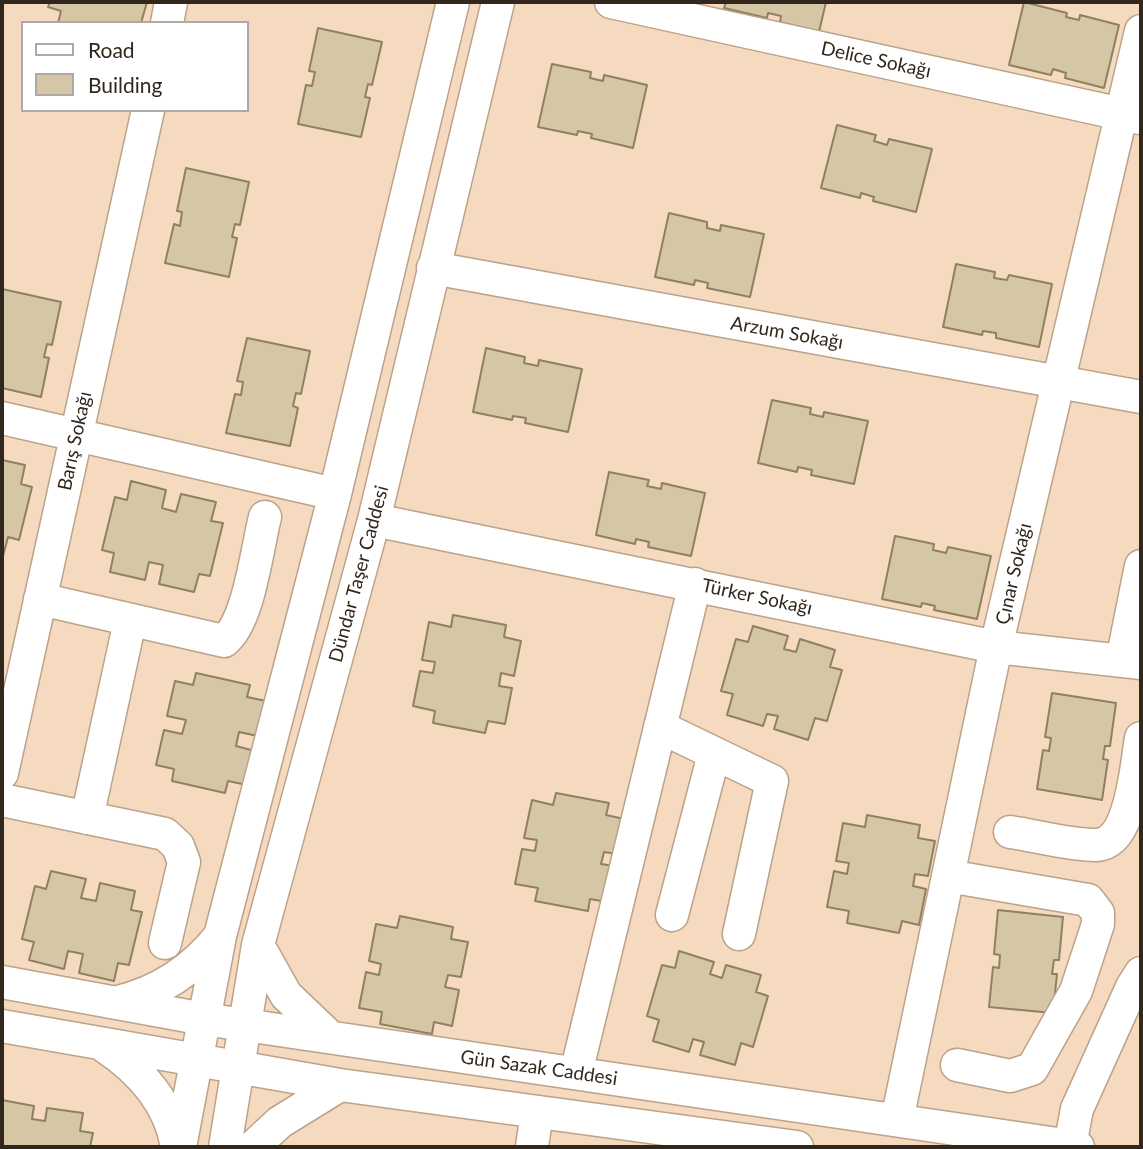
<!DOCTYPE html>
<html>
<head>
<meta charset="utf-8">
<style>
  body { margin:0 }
  #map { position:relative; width:1143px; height:1149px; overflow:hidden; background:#f6dac0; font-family:Lato,sans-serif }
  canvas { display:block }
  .frame { position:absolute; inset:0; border:4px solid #31271d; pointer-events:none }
  .legend { position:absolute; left:21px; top:21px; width:228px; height:91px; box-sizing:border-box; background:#fff; border:2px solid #ada9a5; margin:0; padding:9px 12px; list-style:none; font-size:21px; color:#31271d }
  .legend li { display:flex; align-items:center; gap:14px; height:35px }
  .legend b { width:35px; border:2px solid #ada9a5 }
</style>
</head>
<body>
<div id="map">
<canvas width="1143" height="1149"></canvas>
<div class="frame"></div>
<ul class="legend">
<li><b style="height:9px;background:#fff"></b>Road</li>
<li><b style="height:19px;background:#d5c7a6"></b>Building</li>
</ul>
</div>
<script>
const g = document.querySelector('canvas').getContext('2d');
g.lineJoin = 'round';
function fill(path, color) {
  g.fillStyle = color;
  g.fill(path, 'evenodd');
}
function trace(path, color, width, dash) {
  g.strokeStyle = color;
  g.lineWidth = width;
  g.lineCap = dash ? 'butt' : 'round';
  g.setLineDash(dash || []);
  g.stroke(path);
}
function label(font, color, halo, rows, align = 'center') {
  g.font = font + ' Lato,sans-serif';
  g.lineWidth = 6;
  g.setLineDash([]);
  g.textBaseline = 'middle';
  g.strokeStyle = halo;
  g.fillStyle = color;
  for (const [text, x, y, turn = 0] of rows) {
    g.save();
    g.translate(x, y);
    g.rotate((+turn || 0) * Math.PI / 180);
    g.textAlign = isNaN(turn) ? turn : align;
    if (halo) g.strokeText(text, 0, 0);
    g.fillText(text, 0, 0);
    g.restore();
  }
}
const building = new Path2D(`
  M50 2H147L141 23H58L61 11 48 7Z
  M726 2H826L819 32 780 22 781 16 768 13 767 18 724 8Z
  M1024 2 1067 13 1066 17 1079 20 1080 15 1119 25 1104 88 1065 78 1066 73 1053 69 1051 75 1009 65Z
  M318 28 382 42 372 85 368 84 365 97 370 98 361 137 298 124 306 85 312 86 315 72 309 71Z
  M552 64 591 72 590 78 603 81 604 75 647 85 633 148 591 138 592 134 578 131 577 135 538 127Z
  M837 125 876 135 874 141 887 145 889 139 932 149 916 212 873 201 874 197 861 193 860 198 821 188Z
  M186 168 249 182 240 225 235 224 232 237 237 238 229 277 165 263 174 224 180 226 182 212 177 211Z
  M669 213 707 222V228L720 231 721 225 764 234 750 297 707 288 708 283 695 280 694 285 655 277Z
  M956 264 995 272 994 278 1007 280 1009 275 1052 284 1039 347 996 338V333L983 331 982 335 943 327Z
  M2 289 61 302 52 345 47 344 44 357 49 358 41 397 2 388Z
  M247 338 310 351 301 394 296 393 293 406 298 408 290 446 226 433 235 394 241 395 243 382 237 381Z
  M486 348 525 357 524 363 538 366 539 360 582 369 568 432 525 423 526 418 513 416 512 420 473 412Z
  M772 400 811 408 810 414 823 417 824 412 868 421 854 484 811 475 812 470 798 467 797 472 758 463Z
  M2 460 25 465 21 484 32 487 19 540 8 537 3 556Z
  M609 472 649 480 647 486 661 489 662 483 705 493 691 556 648 547 649 542 636 539 635 544 596 535Z
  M131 481 166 490 162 508 176 512 181 494 216 502 211 521 223 523 210 576 199 574 194 592 159 584 163 565 149 562 145 580 110 572 114 553 102 550 115 497 127 500Z
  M895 536 934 544 933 550 946 553 948 547 991 556 977 619 934 610 935 606 922 603 921 607 882 599Z
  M453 615 506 625 504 637 521 641 514 676 501 673 499 686 512 688 505 724 488 721 485 733 433 723 435 711 413 706 420 671 433 673 435 662 422 660 429 622 451 627Z
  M753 626 788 636 784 649 796 652 800 639 835 650 830 667 842 670 827 721 815 718 808 740 774 729 778 716 767 714 763 726 727 715 733 694 721 691 736 639 748 642Z
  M196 673 250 685 247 697 266 701 258 736 239 732 236 746 255 751 247 785 228 781 225 793 172 781 174 769 156 765 164 730 182 734 186 720 167 716 175 681 193 685Z
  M1052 693 1116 703 1110 746H1105L1103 759 1108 760 1102 800 1037 789 1043 750 1049 751 1051 738 1045 737Z
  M556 793 609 803 606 815 624 819 617 854 604 852 601 864 614 866 607 902 590 899 588 911 535 901 538 888 515 884 522 849 535 851 537 840 524 838 532 800 553 805Z
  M867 815 920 825 918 838 935 841 928 876 915 874 913 886 926 889 919 925 902 921 899 933 847 923 849 911 827 907 834 871 847 874 849 863 836 861 843 823 865 827Z
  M51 871 86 879 81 898 96 901 100 883 135 891 131 910 142 912 129 965 118 963 114 981 79 973 83 954 68 951 64 969 29 960 34 942 22 939 35 886 46 889Z
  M998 910 1063 917 1059 960H1054L1052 974H1057L1053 1013 989 1007 993 967 999 968 1000 955 994 954Z
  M400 916 453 927 451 939 468 942 461 977 448 975 445 987 459 990 452 1026 434 1022 432 1034 380 1024 382 1012 359 1008 366 972 379 975 381 964 369 961 376 924 397 928Z
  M679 951 714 962 710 974 722 978 726 965 761 975 756 992 768 996 753 1047 741 1043 735 1065 700 1055 704 1042 693 1039 689 1052 653 1041 659 1020 647 1016 662 965 675 968Z
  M2 1100 34 1106 32 1119 45 1121 47 1108 83 1113 80 1131 93 1133 90 1147H2Z`);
fill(building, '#d5c7a6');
trace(building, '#8e8162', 2);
const minor = new Path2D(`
  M611 2 1140 118
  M167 23 171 2
  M433 268 1141 397
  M2 418 335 494
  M374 520 996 647 1141 663
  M40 599 224 641C249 622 257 548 265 517
  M1122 661 1141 566
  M660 727 772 781 739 934
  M2 773 148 110
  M2 800 165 834 178 846 184 862 165 943
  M87 818 130 621
  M1010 832C1038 836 1068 845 1096 845 1132 844 1136 766 1141 738
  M948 876 1088 900 1098 913V924L1076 991 1032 1069 1010 1076 957 1065
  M672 915 714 754
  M258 945 286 995 330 1037
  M2 982 204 1019 1078 1147
  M118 1002C160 992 193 970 220 936
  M2 1026 340 1085 797 1147
  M104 1046C140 1070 170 1103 177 1147
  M576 1073 695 584
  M897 1120 996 647 1141 31
  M1070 1146 1077 1109 1132 987 1141 973
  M180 1147 220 936 335 494 453 2
  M225 1147 258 945 374 520 498 2
  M253 1147 280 1122 340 1085
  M532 1147 537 1112`);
trace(minor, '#bca288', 35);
trace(minor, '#fff', 32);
label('19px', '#31271d', '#fff', [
  ["Delice Sokağı",876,60,12],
  ["Arzum Sokağı",787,333,10],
  ["Barış Sokağı",75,441,-78],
  ["Dündar Taşer Caddesi",359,574,-75],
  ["Çınar Sokağı",1014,574,-77],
  ["Türker Sokağı",757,597,12],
  ["Gün Sazak Caddesi",539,1068,8]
]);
</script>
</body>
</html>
